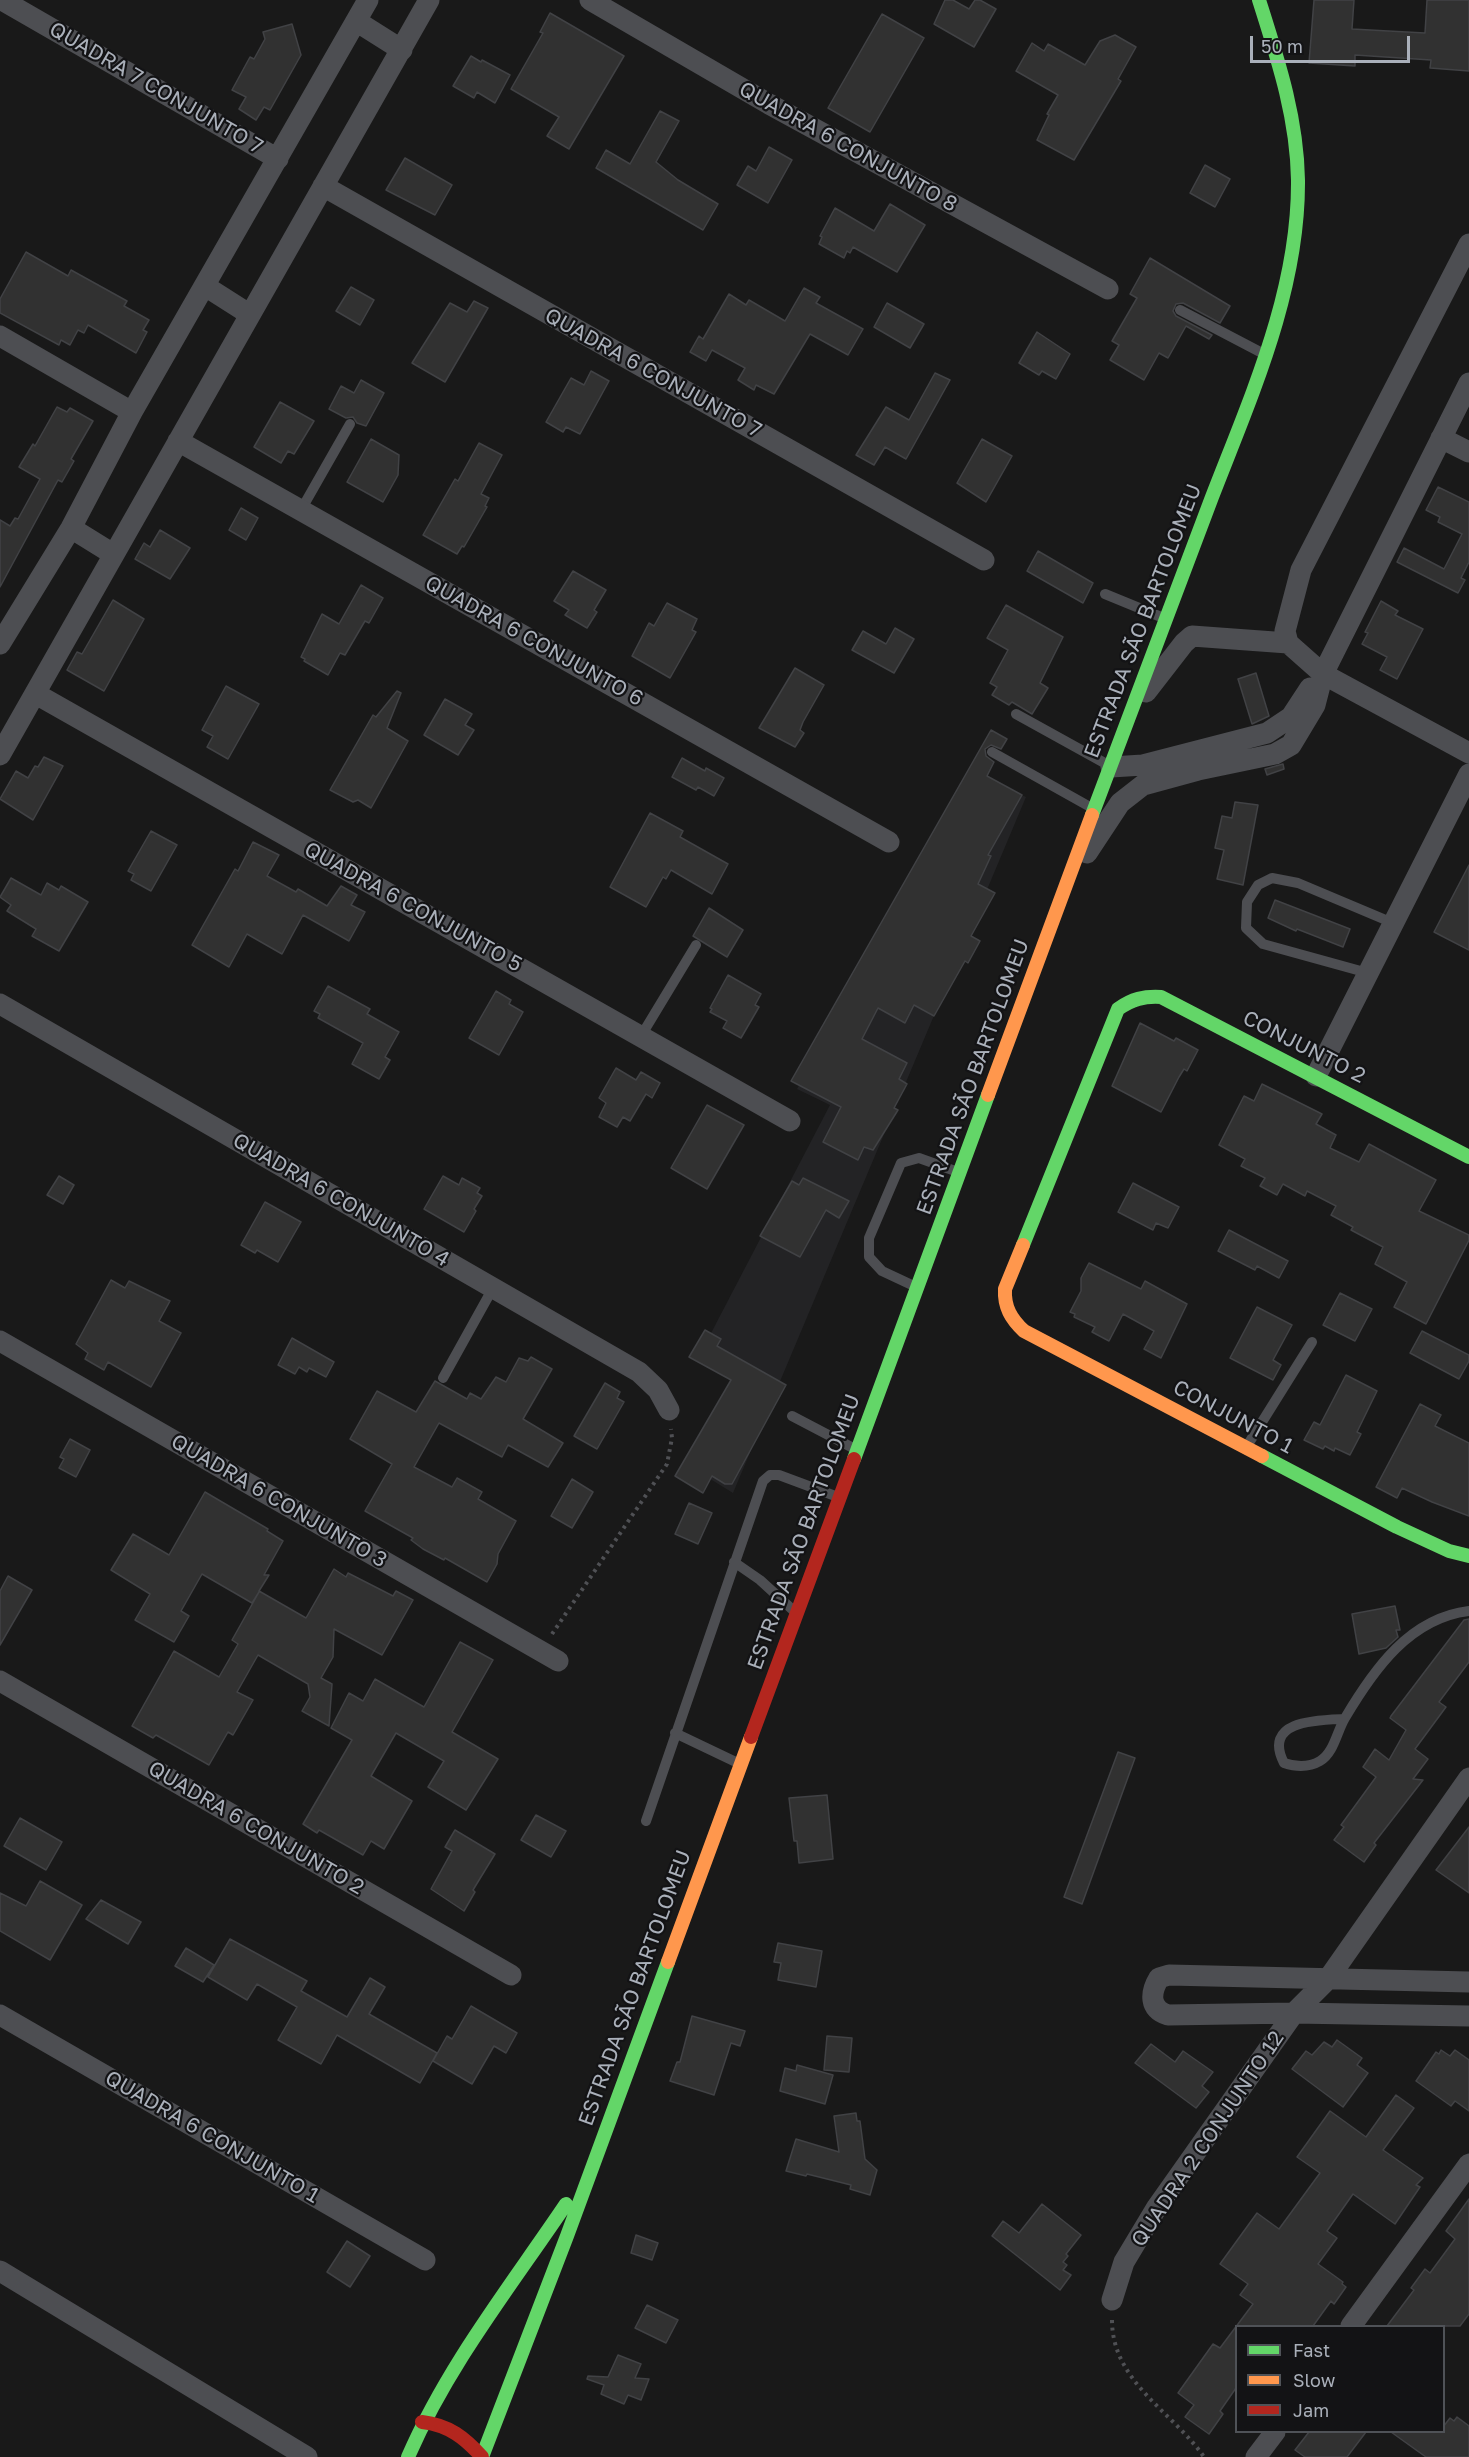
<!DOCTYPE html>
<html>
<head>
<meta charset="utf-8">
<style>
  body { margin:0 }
  #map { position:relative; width:1469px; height:2457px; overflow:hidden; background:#191919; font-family:"Golos Text",sans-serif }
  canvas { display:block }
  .legend { position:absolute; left:1235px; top:2325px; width:210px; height:108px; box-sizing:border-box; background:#131315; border:2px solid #4f5257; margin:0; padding:8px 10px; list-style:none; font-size:18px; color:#aab0ba }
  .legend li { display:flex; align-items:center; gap:12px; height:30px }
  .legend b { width:30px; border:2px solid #4f5257 }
  .scale { position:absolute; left:1250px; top:36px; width:160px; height:27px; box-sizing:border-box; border:3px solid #aab0ba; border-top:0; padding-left:8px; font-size:18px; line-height:21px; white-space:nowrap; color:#aab0ba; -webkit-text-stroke:4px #131315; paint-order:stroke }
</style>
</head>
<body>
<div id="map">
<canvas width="1469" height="2457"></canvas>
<ul class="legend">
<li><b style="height:8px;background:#63d668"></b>Fast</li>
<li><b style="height:8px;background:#ff974d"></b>Slow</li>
<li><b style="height:8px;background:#b3261e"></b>Jam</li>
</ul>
<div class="scale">50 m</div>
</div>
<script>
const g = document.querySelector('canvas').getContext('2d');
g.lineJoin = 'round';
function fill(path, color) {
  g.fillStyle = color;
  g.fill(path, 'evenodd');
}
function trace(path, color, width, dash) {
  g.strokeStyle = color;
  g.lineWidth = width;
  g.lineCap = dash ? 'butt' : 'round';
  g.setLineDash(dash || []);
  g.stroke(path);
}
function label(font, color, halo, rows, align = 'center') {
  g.font = font + ' "Golos Text",sans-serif';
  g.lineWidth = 4.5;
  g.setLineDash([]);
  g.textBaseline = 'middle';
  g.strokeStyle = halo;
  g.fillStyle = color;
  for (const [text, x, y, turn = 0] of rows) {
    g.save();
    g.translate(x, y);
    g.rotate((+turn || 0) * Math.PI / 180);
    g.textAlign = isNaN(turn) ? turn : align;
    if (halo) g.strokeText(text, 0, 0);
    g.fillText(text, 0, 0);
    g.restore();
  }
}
fill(new Path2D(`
  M968 771 1026 797 733 1493 686 1464 737 1382 697 1360 830 1105 797 1089Z`), '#232325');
const building = new Path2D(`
  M945 0H953L969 9 975 0H980L996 9 974 47 934 24Z
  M1314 0H1354L1352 29 1425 33 1427 0H1469V71L1430 68 1431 60 1355 55V66L1309 63Z
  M550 13 624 56 569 149 547 136 559 117 511 89 543 33 540 32Z
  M882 14 924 38 870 132 828 108Z
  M292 24 301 55 270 110 264 107 256 120 239 109 246 97 232 90 250 57 254 59 265 39 263 32Z
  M1115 35 1136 47 1118 79 1121 81 1074 160 1037 140 1049 115 1047 114 1058 95 1016 71 1032 43 1044 51 1048 44 1085 65 1100 41Z
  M471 56 481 62 482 60 510 75 495 103 477 92 474 98 453 86Z
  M660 111 679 121 656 162 678 180 718 204 703 230 596 168 606 150 630 164Z
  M769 147 792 160 768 203 737 185 748 166 756 171Z
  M405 158 452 185 435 215 386 190Z
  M1205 165 1230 179 1215 207 1190 193Z
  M890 204 925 225 897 272 853 247 850 253 847 251 844 258 819 244 822 237 820 236 835 208 874 231Z
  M26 252 68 276 71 270 127 301 124 306 149 320 143 330 147 332 136 353 88 325 84 333 78 330 70 345 61 340 59 345 0 313V299Z
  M1150 258 1230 306 1220 323 1183 303 1176 304 1173 311 1176 316 1212 335 1209 339 1186 326 1168 358 1159 353 1144 380 1110 360 1119 345 1112 341 1137 298 1130 294Z
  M351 287 374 300 360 325 336 311Z
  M804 288 820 297 816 303 863 329 848 355 810 334 774 394 756 385 754 390 738 380 745 368 712 350 706 361 690 352 699 336 703 339 729 294 746 305 749 300 785 321Z
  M474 301 488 308 445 382 412 363 450 303 467 312Z
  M887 303 924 324 910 348 874 327Z
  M1037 332 1070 354 1056 379 1042 371 1039 375 1019 363Z
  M591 371 609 381 580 434 566 427 563 432 546 422 571 378 584 385Z
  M935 373 950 380 906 459 885 447 874 465 856 455 886 407 909 420Z
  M361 380 384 393 366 426 357 423 353 417 346 418 329 409 341 386 354 393Z
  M280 402 314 421 294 454 288 451 281 463 254 447Z
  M57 407 67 412 70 408 93 421 71 459 74 461 62 482 58 480 0 587V520L10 526 15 518 18 519 40 479 19 467 33 444 35 446Z
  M371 439 399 455 398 475 383 502 347 482Z
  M982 439 1012 456 986 502 957 483Z
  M479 443 502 455 481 494 489 498 485 506 487 507 464 547 462 546 457 554 423 535 455 479 458 481Z
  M1438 487 1469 502V562L1461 578 1465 580 1458 593 1397 562 1404 548 1444 569 1462 534 1438 522 1440 517 1426 510Z
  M241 508 258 518 246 540 229 530Z
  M160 530 190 548 170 579 135 559 144 543 150 547Z
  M1038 551 1093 583 1083 603 1027 571Z
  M573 571 606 590 594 610 597 612 587 628 565 615 569 610 554 601Z
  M361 585 383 598 369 623 365 621 345 655 340 653 328 675 304 661 305 659 301 657 322 614 339 624Z
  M113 600 144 619 104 691 67 670 77 652 82 654Z
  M1381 601 1398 611 1395 615 1423 629 1397 679 1380 670 1387 657 1362 644 1368 633 1365 632Z
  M667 603 697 619 692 630 696 632 670 678 632 656 649 623 654 626Z
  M1006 605 1063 637 1040 683 1048 688 1032 714 1012 702 1009 705 992 695 997 687 990 683 1008 650 987 638Z
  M895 628 914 639 894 673 852 650 863 631 886 644Z
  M795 668 824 685 803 722 800 730 804 733 795 747 759 728Z
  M1256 673 1269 716 1252 724 1238 679Z
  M226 686 259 704 228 759 207 747 213 736 202 730Z
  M397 691 401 693 387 728 408 741 371 808 358 800 353 802 330 790 373 715 376 717Z
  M445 699 472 714 465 725 474 730 458 755 424 735Z
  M991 730 1007 739 1001 749 991 745 985 749 986 756 994 762 987 776 1022 795 988 855 991 856 978 884 995 893 971 936 980 941 968 963 965 961 934 1016 914 1005 905 1023 878 1008 862 1039 907 1063 899 1079 907 1084 894 1108 898 1110 873 1150 864 1147 858 1160 823 1142 841 1107 791 1081Z
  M44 757 63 766 33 820 0 799 16 771 28 778 35 766 38 767Z
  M682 758 705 771 706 768 724 778 714 796 698 787 696 790 672 777Z
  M1283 764 1284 769 1267 775 1265 769Z
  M1235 802 1258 805 1243 885 1217 879 1224 850 1215 848 1222 816 1232 818Z
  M650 813 683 831 680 837 728 864 712 894 671 870 666 879 663 877 646 907 610 887Z
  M151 831 177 845 151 891 131 880 134 874 128 871Z
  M253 842 279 855 267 876 296 892 298 889 327 906 341 886 357 895 351 905 365 912 349 941 303 915 282 954 247 934 229 967 192 945 235 869 238 871Z
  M1469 865V950L1434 932Z
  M11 878 41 895 47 883 59 890 61 886 88 902 59 951 32 936 36 929 7 911 11 905 0 897Z
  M1275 900 1350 929 1343 947 1297 929 1296 931 1268 918Z
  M709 908 743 930 727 957 693 936Z
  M728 975 761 994 755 1005 759 1007 741 1038 723 1028 727 1021 710 1012 712 1009 710 1008Z
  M328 986 370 1009 367 1014 399 1032 385 1057 390 1060 379 1079 352 1064 363 1043 318 1018 320 1014 314 1011Z
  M496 991 511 1000 509 1004 523 1012 499 1055 469 1038Z
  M1140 1023 1174 1041 1176 1038 1198 1050 1187 1071 1184 1069 1179 1077 1161 1112 1112 1086Z
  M616 1068 636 1080 641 1072 660 1083 652 1098 646 1094 630 1121 623 1117 617 1127 599 1117 606 1103 599 1098Z
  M1262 1084 1322 1114 1316 1124 1336 1135 1330 1148 1359 1162 1369 1144 1436 1180 1419 1211 1469 1235V1240L1426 1324 1394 1307 1407 1282 1375 1264 1383 1247 1351 1230 1353 1227 1331 1215 1336 1206 1307 1191 1305 1196 1283 1184 1277 1195 1260 1186 1265 1178 1241 1166 1245 1159 1219 1145 1244 1096 1254 1101Z
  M707 1105 744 1125 707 1189 671 1168Z
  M59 1176 74 1185 63 1204 47 1195Z
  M443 1176 459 1185 462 1178 480 1188 477 1193 482 1196 474 1209 476 1211 464 1232 424 1209Z
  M803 1178 849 1201 839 1218 826 1210 800 1257 760 1236 792 1181 799 1185Z
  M1133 1183 1179 1207 1168 1228 1156 1223 1153 1230 1118 1212Z
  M265 1202 301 1222 278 1262 257 1250 255 1253 241 1245Z
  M1229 1230 1288 1261 1279 1278 1257 1266 1255 1270 1218 1251Z
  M1089 1263 1141 1289 1145 1281 1187 1304 1161 1358 1144 1349 1154 1331 1123 1314 1109 1341 1092 1332 1095 1327 1074 1317 1075 1314 1070 1312 1081 1291V1278Z
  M111 1280 125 1288 129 1281 170 1301 159 1321 181 1333 151 1387 108 1362 104 1370 85 1359 88 1353 76 1344Z
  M1340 1293 1372 1309 1355 1341 1323 1325Z
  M1257 1307 1292 1325 1273 1360 1281 1365 1273 1380 1230 1358Z
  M705 1330 721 1339 717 1346 786 1385 732 1484H725L712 1476 703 1493 675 1476 731 1380 689 1357Z
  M1422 1331 1469 1355V1361L1459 1379 1410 1353Z
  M292 1338 334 1362 326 1377 309 1368 307 1372 299 1367 295 1374 278 1365Z
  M531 1357 552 1369 523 1419 563 1443 548 1467 508 1445 502 1457 439 1423 414 1467 452 1487 457 1478 482 1492 478 1499 516 1521 498 1554 497 1564 487 1582 445 1558 444 1560 423 1549 411 1540 413 1538 365 1511 392 1464 350 1439 377 1391 416 1412 435 1381 467 1399 470 1393 481 1399 496 1377 506 1382 519 1358 528 1361Z
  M1346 1375 1377 1391 1357 1432 1361 1434 1350 1455 1335 1448 1334 1451 1325 1446 1323 1449 1304 1440 1314 1422 1320 1425Z
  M605 1383 620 1392 617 1398 624 1402 597 1449 574 1436Z
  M1420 1404 1441 1415 1435 1426 1469 1443V1516L1432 1502 1402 1488 1397 1498 1376 1487Z
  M70 1439 90 1450 76 1477 59 1468 64 1459 60 1457Z
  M572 1479 593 1492 572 1528 551 1516Z
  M205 1492 268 1529 267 1531 283 1541 264 1575H269L259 1591 306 1618 334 1569 346 1577 348 1573 393 1596 396 1591 413 1600 382 1655 334 1629 333 1657 321 1678 332 1684 329 1726 302 1711 310 1697 308 1684 258 1655 237 1692 253 1700 233 1735 228 1732 209 1765 156 1735 153 1738 132 1726 174 1651 219 1677 238 1644 232 1640 259 1592 252 1603 202 1574 181 1611 189 1616 174 1642 135 1620 150 1594 111 1570 133 1534 169 1555Z
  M689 1503 712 1513 698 1544 675 1534Z
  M8 1576 32 1590 0 1645V1591Z
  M1395 1606 1400 1630H1396L1398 1637 1386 1648 1359 1654 1352 1614Z
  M1469 1619V1662L1439 1702 1446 1707 1415 1749 1428 1759 1413 1779 1423 1780 1374 1843 1376 1845 1364 1862 1334 1840 1344 1827 1341 1825 1376 1777 1363 1767 1375 1749 1389 1760 1406 1730 1390 1718 1391 1716 1464 1620Z
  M460 1642 493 1660 452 1732 498 1759 466 1810 428 1787 444 1761 396 1733 371 1776 412 1801 384 1849 371 1841 363 1855 319 1830 317 1833 303 1824 352 1740 331 1728 349 1693 363 1701 375 1679 424 1707Z
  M1118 1752 1135 1758 1082 1904 1064 1897Z
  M827 1795 833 1859 799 1863 797 1841H794L789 1798Z
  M536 1815 566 1831 551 1857 521 1840Z
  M20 1818 62 1842 46 1870 4 1846Z
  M1469 1827V1893L1436 1870Z
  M455 1830 495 1854 473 1890 475 1892 464 1911 431 1889 452 1851 445 1847Z
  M40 1881 82 1905 50 1960 0 1931V1893L26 1906Z
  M101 1900 141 1922 128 1944 86 1919Z
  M230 1939 307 1981 301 1991 347 2017 370 1978 385 1987 369 2014 437 2053 420 2083 337 2035 321 2064 278 2040 297 2007 257 1984 247 2000 208 1977Z
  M778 1943 822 1951 816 1987 778 1980 781 1963 774 1962Z
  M186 1948 214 1965 203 1982 175 1966Z
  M471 2006 517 2033 506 2053 494 2046 472 2084 433 2061 447 2036 452 2039Z
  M692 2016 745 2031 740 2046 731 2043 714 2095 670 2081 677 2062H680Z
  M827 2036 852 2038 849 2072 824 2070Z
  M1337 2040 1362 2058 1357 2065 1368 2073 1343 2107 1292 2069 1306 2051 1312 2055 1324 2042 1332 2047Z
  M1151 2044 1175 2062 1183 2051 1213 2072 1202 2086 1209 2092 1196 2108 1135 2063Z
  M1441 2050 1450 2056 1455 2050 1469 2060V2111L1455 2101 1451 2106 1416 2081 1436 2052 1439 2054Z
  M797 2065 833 2075 825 2104 780 2091 785 2068 796 2071Z
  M1396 2095 1414 2108 1383 2150 1423 2178 1416 2185 1420 2187 1395 2224 1353 2194 1327 2231 1337 2238 1318 2264 1343 2282 1342 2284 1346 2287 1334 2304 1331 2301 1313 2326H1236V2388L1220 2411 1223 2414 1209 2434 1185 2417 1194 2405 1178 2393 1213 2344 1220 2348 1253 2304 1240 2295 1248 2284 1220 2264 1257 2213 1279 2229 1320 2173 1297 2157 1330 2111 1366 2137Z
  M856 2113 857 2121H860L865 2159 877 2170 870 2195 850 2189 851 2185 807 2174 806 2176 786 2171 796 2139 839 2152 834 2116Z
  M1469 2199V2314L1460 2326H1387L1414 2290 1411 2288 1425 2269 1430 2273 1455 2239 1446 2231Z
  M1042 2204 1081 2235 1066 2254 1068 2256 1063 2262 1067 2265 1063 2270 1071 2275 1060 2290 992 2236 1003 2221 1019 2233Z
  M636 2235 658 2243 652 2260 631 2253Z
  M347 2241 370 2256 350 2287 327 2272Z
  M647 2305 678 2320 666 2343 635 2328Z
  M618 2355 641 2364 635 2378 649 2379 641 2400 628 2395 624 2404 601 2394 604 2385 587 2379 588 2376 608 2377Z
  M1457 2417 1469 2426V2457H1426L1391 2432H1443V2427L1450 2418 1454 2421Z
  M1309 2432H1366L1347 2457H1305L1295 2450Z`);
fill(building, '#313131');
trace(building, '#414245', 1.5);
trace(new Path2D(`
  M552 1634 667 1464 672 1438 671 1429
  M1112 2320C1112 2382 1173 2412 1204 2457`), '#4f5054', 4, [3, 4.5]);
trace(new Path2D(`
  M1180 310 1264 354
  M301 510 350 424
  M1105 594 1166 619
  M1016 714 1110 766
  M992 752 1092 808
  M1368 973 1263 944 1246 928 1247 902 1258 885 1272 878 1298 883 1393 923
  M641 1036 696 945
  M914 1286 882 1271 869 1257V1238L901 1163 919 1158 958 1172
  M443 1378 493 1288
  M792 1416 855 1449
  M1247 1446 1312 1342
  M734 1562 760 1580 794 1611
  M1344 1719C1318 1720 1262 1720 1284 1763 1296 1767 1308 1768 1320 1761 1334 1753 1337 1731 1345 1718 1374 1669 1410 1618 1469 1611
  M675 1733 740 1764
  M646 1821 763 1481 770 1475H779L838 1497`), '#4d4e52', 10);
trace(new Path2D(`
  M2 0 278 159
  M590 0 769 104 1108 289
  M356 21 402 50
  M323 186 984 560
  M1469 244 1301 570 1285 631 1288 643 1323 674 1469 753
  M205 286 249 314
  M0 336 132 412
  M1441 438 1469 452
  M178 441 889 842
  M71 528 113 554
  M0 644 71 528 132 412 368 0
  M1146 692 1184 643 1192 636 1288 643
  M36 694 790 1121
  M0 755 429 0
  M1111 767 1143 765 1267 733 1291 717 1310 688
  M1087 853 1120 803 1143 785 1198 770 1275 754 1291 745 1315 705 1323 674 1469 383
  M0 1004 639 1372 658 1390 669 1410
  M1316 1076 1469 774
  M0 1341 558 1661
  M0 1681 511 1975
  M1469 1982 1169 1975 1159 1978C1150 1993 1149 2009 1168 2015L1294 2013 1469 2016
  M0 2015 425 2260
  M0 2271 307 2457
  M1112 2300 1124 2262 1157 2207 1294 2013 1328 1979 1469 1778
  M1351 2326 1469 2164
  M1256 2457 1275 2432`), '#4d4e52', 21);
trace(new Path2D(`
  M1092 815C1132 709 1172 603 1212 497 1251 396 1299 291 1298 180 1297 117 1278 60 1259 0
  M1023 1245 1118 1009C1132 999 1144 996 1161 997L1469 1157
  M1262 1456 1397 1527 1449 1551 1469 1556
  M854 1459 988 1095
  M408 2457C448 2365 510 2287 566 2204
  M482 2457 567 2236 668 1962`), '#63d668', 14);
trace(new Path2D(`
  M988 1095 1092 815
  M1023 1245 1005 1289C1004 1307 1011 1319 1024 1331L1262 1456
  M668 1962 751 1737`), '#ff974d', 14);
trace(new Path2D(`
  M751 1737 854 1459
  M422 2422C449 2425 465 2438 482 2457`), '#b3261e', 14);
label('21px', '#aab0ba', '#131315', [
  ["QUADRA 7 CONJUNTO 7",156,88,30],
  ["QUADRA 6 CONJUNTO 8",848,147,29],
  ["QUADRA 6 CONJUNTO 7",653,373,29],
  ["ESTRADA SÃO BARTOLOMEU",1143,621,-69],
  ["QUADRA 6 CONJUNTO 6",534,641,29],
  ["QUADRA 6 CONJUNTO 5",413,907,29],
  ["CONJUNTO 2",1304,1047,27],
  ["ESTRADA SÃO BARTOLOMEU",973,1077,-70],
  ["QUADRA 6 CONJUNTO 4",341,1200,30],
  ["CONJUNTO 1",1233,1417,28],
  ["QUADRA 6 CONJUNTO 3",279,1501,30],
  ["ESTRADA SÃO BARTOLOMEU",804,1532,-70],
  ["QUADRA 6 CONJUNTO 2",256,1828,30],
  ["ESTRADA SÃO BARTOLOMEU",635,1988,-70],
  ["QUADRA 6 CONJUNTO 1",212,2137,30],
  ["QUADRA 2 CONJUNTO 12",1208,2139,-56]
]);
</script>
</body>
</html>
